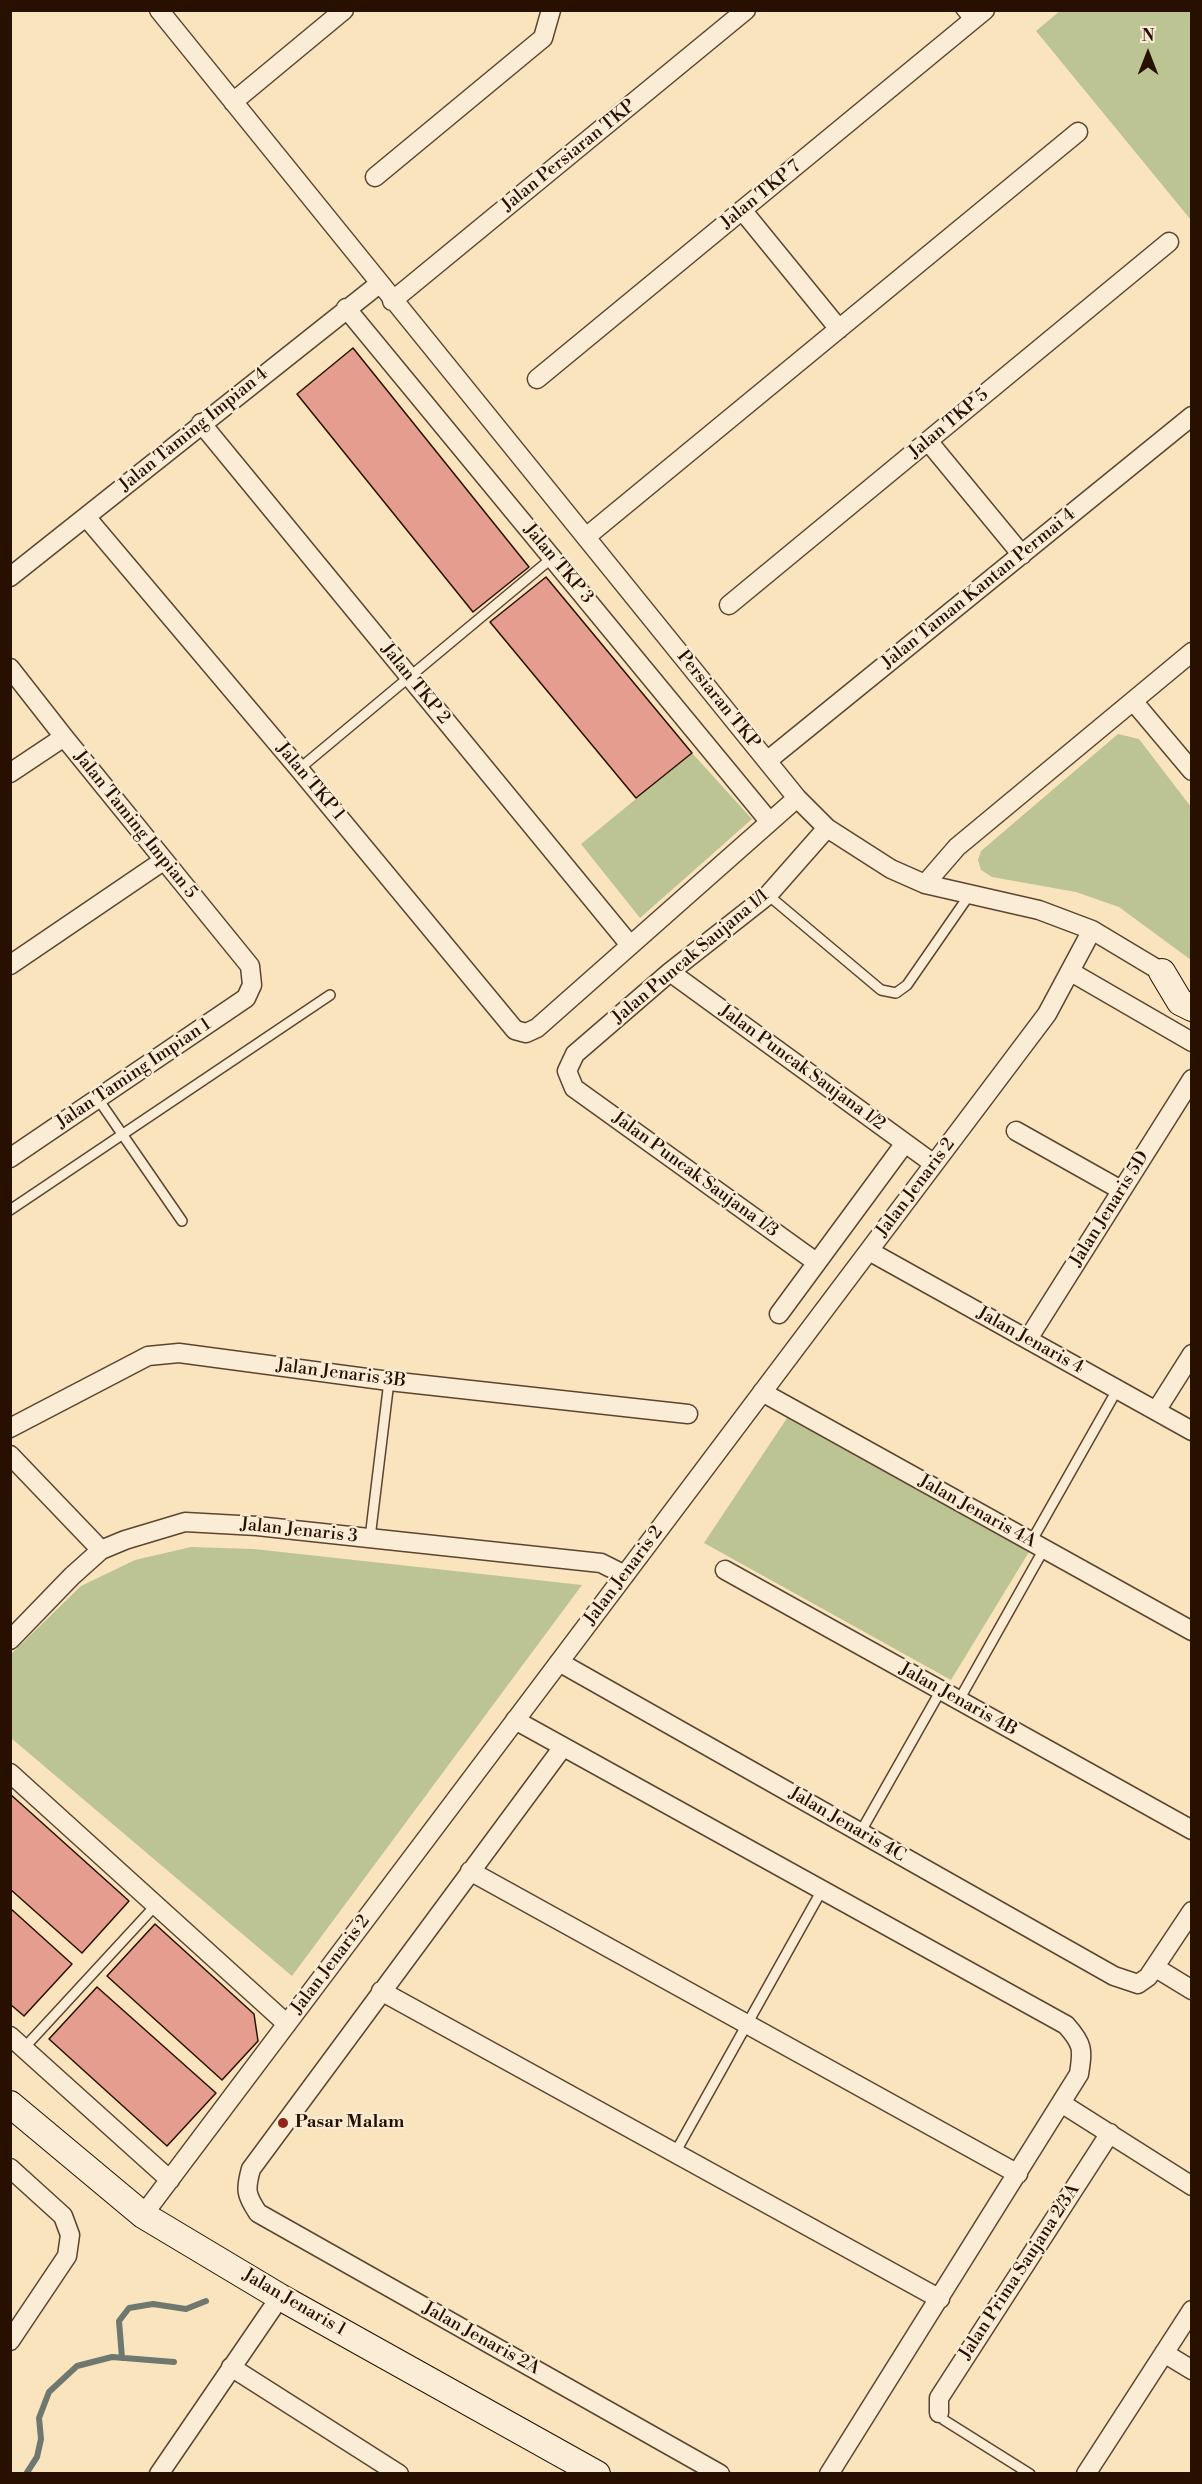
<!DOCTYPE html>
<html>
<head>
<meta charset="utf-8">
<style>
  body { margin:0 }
  #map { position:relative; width:1202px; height:2484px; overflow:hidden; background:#f9e4be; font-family:"Libre Bodoni",serif }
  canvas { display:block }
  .frame { position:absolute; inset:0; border:12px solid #281001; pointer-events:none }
  .north { position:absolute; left:1118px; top:24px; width:60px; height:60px; -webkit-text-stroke:4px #fbedd5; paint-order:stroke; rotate:0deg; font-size:16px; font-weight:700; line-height:24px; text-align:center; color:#281001 }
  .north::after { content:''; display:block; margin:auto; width:21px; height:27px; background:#281001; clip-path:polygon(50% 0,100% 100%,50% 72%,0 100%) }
</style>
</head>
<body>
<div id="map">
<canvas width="1202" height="2484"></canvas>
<div class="frame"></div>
<div class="north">N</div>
</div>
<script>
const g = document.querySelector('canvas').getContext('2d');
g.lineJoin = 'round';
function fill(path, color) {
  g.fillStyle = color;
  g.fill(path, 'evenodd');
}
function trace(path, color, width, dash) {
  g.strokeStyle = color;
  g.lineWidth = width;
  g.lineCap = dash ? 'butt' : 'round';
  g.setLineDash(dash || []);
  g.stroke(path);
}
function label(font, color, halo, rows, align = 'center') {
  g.font = font + ' "Libre Bodoni",serif';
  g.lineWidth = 4.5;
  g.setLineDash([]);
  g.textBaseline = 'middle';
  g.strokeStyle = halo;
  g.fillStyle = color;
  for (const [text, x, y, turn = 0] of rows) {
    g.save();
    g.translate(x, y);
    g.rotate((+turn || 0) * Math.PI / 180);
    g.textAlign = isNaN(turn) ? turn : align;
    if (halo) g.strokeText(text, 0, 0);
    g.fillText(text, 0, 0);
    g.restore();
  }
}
fill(new Path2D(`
  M1061 10 1191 11V220L1036 31Z
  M1118 734 1139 739 1191 807V960L1119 907 1076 892 992 877 981 870 978 860 981 851Z
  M692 753 752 819 640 918 581 844Z
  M787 1418 1029 1552 951 1680 704 1543Z
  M191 1547 254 1549 582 1585 292 1976 11 1738V1654L81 1586 135 1560Z`), '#bcc493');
trace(new Path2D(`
  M122 2358 119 2321 129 2308 153 2304 186 2309 206 2301
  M26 2474 37 2457 41 2439 39 2418 49 2392 77 2366 112 2357 174 2362`), '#6f786e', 6);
const building = new Path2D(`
  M353 348 529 567 473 612 297 394Z
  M546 577 692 753 636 798 490 622Z
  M10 1794 129 1901 82 1953 10 1889Z
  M10 1908 72 1964 24 2016 10 2004Z
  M155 1924 254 2014 258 2041 222 2080 107 1976Z
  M97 1987 216 2093 167 2146 49 2039Z`);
fill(building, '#e59d90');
trace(building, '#281001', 1.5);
const lane = new Path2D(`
  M961 10 971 22
  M299 769 552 558
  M768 895 881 990 896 993 907 985 970 894
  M98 1099 182 1221
  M10 1210 330 995
  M370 1538 389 1381
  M1031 1542 1117 1390
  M959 1700 1044 1549
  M860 1833 941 1690
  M24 2048 155 1906
  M675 2153 822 1890
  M939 2413 944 2420 1030 2474`);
const street = new Path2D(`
  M159 10 767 761 797 798 827 828 891 869 925 884 1039 910 1092 930 1162 972
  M233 102 344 10
  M375 177 543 38 551 10
  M742 210 839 329
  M392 301 746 10
  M346 308 769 821
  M537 379 985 10
  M201 423 630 945
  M928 441 1022 555
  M87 518 299 769 515 1030 526 1033 537 1028 797 798
  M586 537 1078 132
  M10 577 379 284
  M729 605 1169 242
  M10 668 64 737 250 966 252 985 246 998 10 1158
  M1133 701 1192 771
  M767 761 1192 416
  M10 773 64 737
  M925 884 957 847 1192 652
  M10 965 163 861
  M670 972 934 1164
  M1071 972 1192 1042
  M1016 1131 1121 1190
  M869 1251 1192 1431
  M816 1262 574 1088 567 1071 575 1054 670 972 768 895 827 828
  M779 1314 905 1143
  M1028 1339 1192 1079
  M762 1392 1192 1631
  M1156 1411 1192 1354
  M10 1428 148 1356 179 1353 389 1381 688 1414
  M10 1455 101 1550
  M725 1570 1192 1830
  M10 1640 72 1576 101 1550 125 1540 185 1522 257 1526 601 1563 625 1575
  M559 1662 1114 1976 1138 1984 1148 1977 1192 1911
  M515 1720 1066 2025C1083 2044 1083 2049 1079 2074L829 2474
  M563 1747 251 2169C245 2190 246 2195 258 2213L720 2474
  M10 1773 287 2024
  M470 1871 1018 2174
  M1156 1968 1192 1990
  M381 1991 940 2299
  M10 2036 170 2180
  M1061 2103 1192 2186
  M10 2168 63 2216 70 2235 67 2256 10 2341
  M143 2215 1047 1014 1092 930
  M1164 2353 1192 2370
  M231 2367 399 2474
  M939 2413V2398L1110 2133
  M159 2474 280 2297
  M1086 2474 1192 2310`);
const secondary = new Path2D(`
  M1162 972 1180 1002 1192 1008
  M10 2104 143 2215 280 2297 597 2474`);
trace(lane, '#5c4530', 12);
trace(street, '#5c4530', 21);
trace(secondary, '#281001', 28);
trace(lane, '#fbedd5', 9);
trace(street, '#fbedd5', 18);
trace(secondary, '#fbedd5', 26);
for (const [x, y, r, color] of [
  [283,2123,6,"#8f2418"]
]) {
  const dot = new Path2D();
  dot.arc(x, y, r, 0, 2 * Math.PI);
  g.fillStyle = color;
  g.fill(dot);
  trace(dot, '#fbedd5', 2);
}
label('18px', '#281001', '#fbedd5', [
  ["Jalan Persiaran TKP",569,156,-39],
  ["Jalan TKP 7",761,195,-39],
  ["Jalan TKP 5",949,424,-40],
  ["Jalan Taming Impian 4",194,430,-39],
  ["Jalan TKP 3",558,564,50],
  ["Jalan Taman Kantan Permai 4",979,589,-39],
  ["Jalan TKP 2",415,684,51],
  ["Persiaran TKP",718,700,51],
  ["Jalan TKP 1",310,782,50],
  ["Jalan Taming Impian 5",135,825,51],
  ["Jalan Puncak Saujana 1/1",691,957,-40],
  ["Jalan Puncak Saujana 1/2",802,1068,36],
  ["Jalan Taming Impian 1",134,1074,-34],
  ["Jalan Puncak Saujana 1/3",695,1175,36],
  ["Jalan Jenaris 2",916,1188,-53],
  ["Jalan Jenaris 5D",1110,1209,-58],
  ["Jalan Jenaris 4",1030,1341,29],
  ["Jalan Jenaris 3B",341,1374,7],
  ["Jalan Jenaris 4A",977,1512,29],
  ["Jalan Jenaris 3",299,1531,6],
  ["Jalan Jenaris 2",624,1576,-53],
  ["Jalan Jenaris 4B",958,1700,29],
  ["Jalan Jenaris 4C",847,1825,30],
  ["Jalan Jenaris 2",331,1965,-53],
  ["Jalan Prima Saujana 2/3A",1020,2272,-57],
  ["Jalan Jenaris 1",294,2303,30],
  ["Jalan Jenaris 2A",481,2339,29]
]);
label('bold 18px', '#281001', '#fbedd5', [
  ["Pasar Malam",295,2123]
], 'left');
</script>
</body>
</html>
